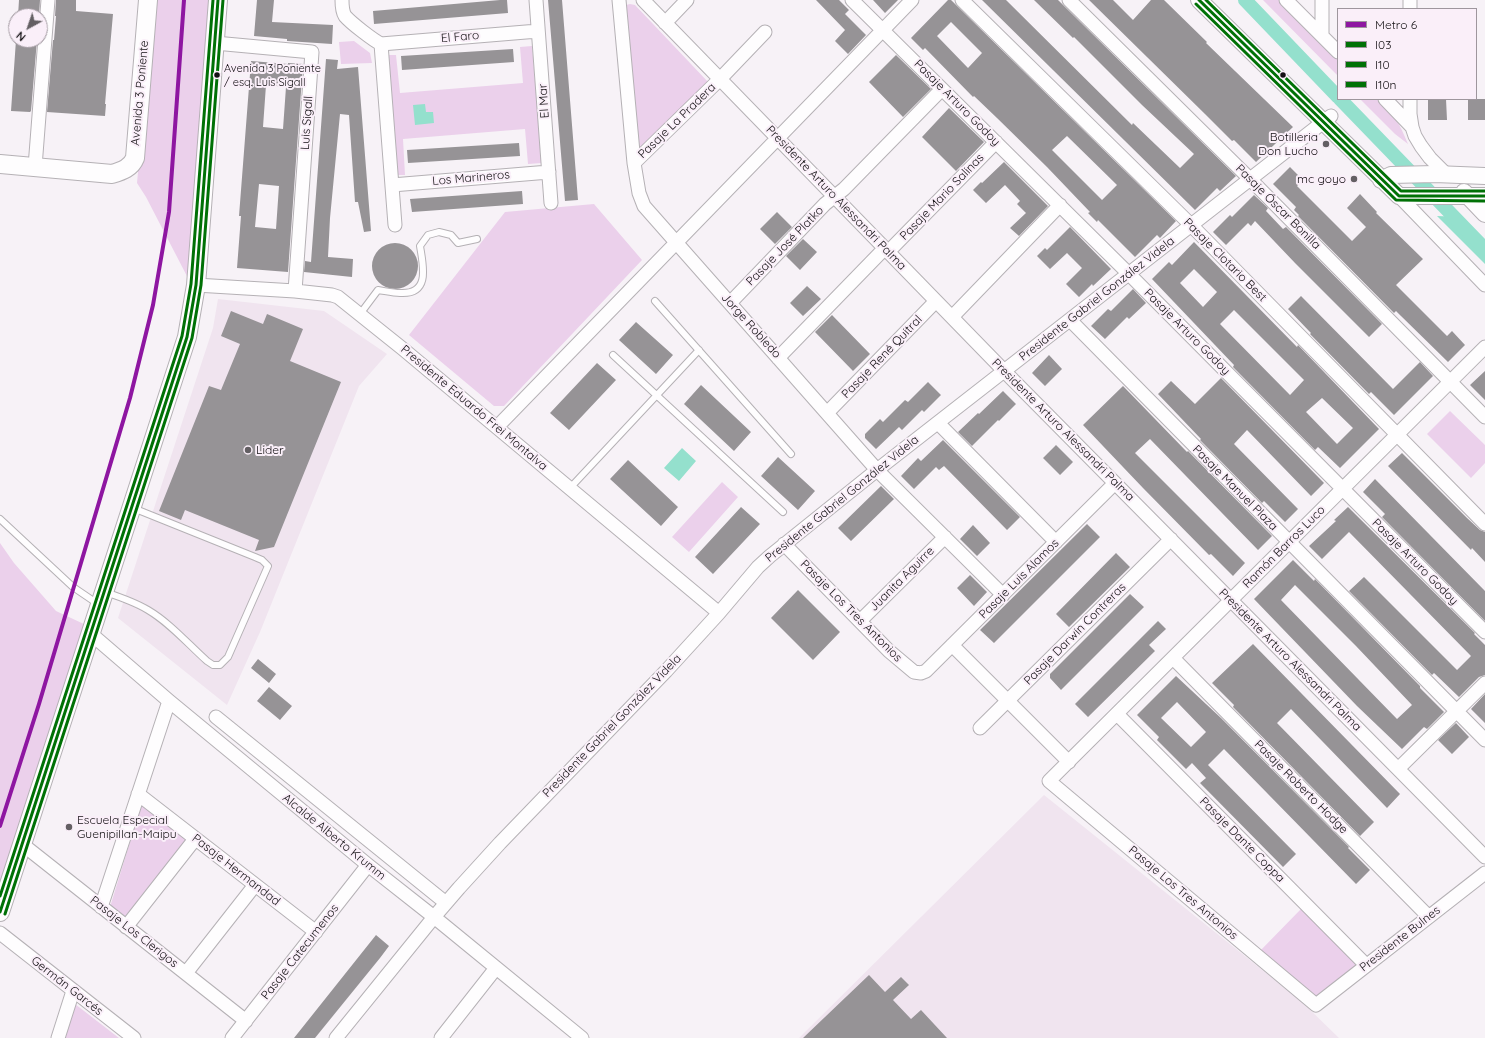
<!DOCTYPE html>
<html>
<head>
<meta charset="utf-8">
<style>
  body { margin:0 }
  #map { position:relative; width:1485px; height:1038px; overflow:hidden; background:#f7f2f7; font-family:Quicksand,sans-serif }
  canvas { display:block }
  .legend { position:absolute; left:1337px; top:8px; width:140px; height:92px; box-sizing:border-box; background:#faeff9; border:1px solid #9e969d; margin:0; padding:5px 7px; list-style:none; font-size:12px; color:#131013 }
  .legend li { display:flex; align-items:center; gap:8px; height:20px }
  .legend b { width:20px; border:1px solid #9e969d }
  .north { position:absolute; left:8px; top:8px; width:40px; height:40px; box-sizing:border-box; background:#faeff9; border:1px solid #9e969d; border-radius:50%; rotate:220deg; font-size:11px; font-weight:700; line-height:16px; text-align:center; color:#131013 }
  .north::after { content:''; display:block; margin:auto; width:14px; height:18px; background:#635f63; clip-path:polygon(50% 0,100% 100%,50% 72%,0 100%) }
</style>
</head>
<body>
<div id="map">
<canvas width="1485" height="1038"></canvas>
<ul class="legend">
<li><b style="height:5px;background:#8e16a1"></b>Metro 6</li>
<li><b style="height:5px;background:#007106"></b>I03</li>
<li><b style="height:5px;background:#007106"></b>I10</li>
<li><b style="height:5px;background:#007106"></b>I10n</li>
</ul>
<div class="north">N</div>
</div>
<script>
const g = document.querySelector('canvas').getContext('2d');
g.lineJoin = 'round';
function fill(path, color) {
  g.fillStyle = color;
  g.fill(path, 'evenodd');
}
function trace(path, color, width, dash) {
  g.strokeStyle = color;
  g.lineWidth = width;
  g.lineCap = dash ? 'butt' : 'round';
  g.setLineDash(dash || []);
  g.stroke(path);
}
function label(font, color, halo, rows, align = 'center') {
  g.font = font + ' Quicksand,sans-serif';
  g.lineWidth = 4;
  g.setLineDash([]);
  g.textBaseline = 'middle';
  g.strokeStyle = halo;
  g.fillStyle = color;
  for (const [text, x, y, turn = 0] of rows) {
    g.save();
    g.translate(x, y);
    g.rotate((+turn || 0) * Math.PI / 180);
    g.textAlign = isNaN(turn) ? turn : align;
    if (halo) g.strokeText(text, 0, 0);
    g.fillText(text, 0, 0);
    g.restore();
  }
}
fill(new Path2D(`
  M218 299 324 311 387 354 359 386 260 632 227 705 118 618 213 328Z
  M1044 795 1301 1001 1339 1038H799Z`), '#f0e4ef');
fill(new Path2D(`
  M154 0H212L190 282 146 197 137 183Z
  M1263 0H1281L1338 58V76Z
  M630 4 635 5 709 83 641 151 638 149 626 5Z
  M354 41 370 53 372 63 341 64 339 42Z
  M532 46 542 163 528 164 525 129 403 139 405 175H398L388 55H396L400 93 523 83 520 47Z
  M1360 99H1378C1395 116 1399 122 1408 144L1395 134Z
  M594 204 642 260 504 406H494L409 335 505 212Z
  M1450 411 1485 445V463L1471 478 1427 434Z
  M722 482 738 497 689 552 672 537Z
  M0 543 14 563 56 611 86 625 0 890Z
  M142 803 188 839 125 919 110 907Z
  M1301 909 1358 964 1316 999 1259 952Z
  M75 1004 119 1038H64Z`), '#ebd0eb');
fill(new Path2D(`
  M425 104 426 112H433L434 123 415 125 413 105Z
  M1437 216 1462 217 1485 240V264Z
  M682 448 696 461 679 481 664 468Z`), '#94e0cd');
trace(new Path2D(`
  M1245 0 1338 97
  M1340 99 1485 249`), '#94e0cd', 14);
fill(new Path2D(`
  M19 0H40L39 16H18Z
  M56 0H76V11L113 14 105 104H106L105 116 47 112 53 40H54L56 16H55Z
  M257 0H274L272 22 333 25 332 44 287 41V39L254 36Z
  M500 0H507L508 13 374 24 373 11Z
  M548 0H562L578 200 565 201Z
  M816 0H839L849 10 845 14 866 35 848 54 835 41 845 30Z
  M873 0H898L885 13Z
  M948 0H951L1176 221 1160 238 1157 235 1135 257 1098 220 1097 222 1088 213 1090 212 1047 167 997 118 974 96 973 97 925 48 923 50 911 38ZM951 22 982 53 968 68 937 36ZM1067 136 1117 185 1102 200 1052 150Z
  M982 0H1006L1132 125 1133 123 1180 168 1194 154 1142 105 1074 37 1073 38 1034 0H1058L1236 176 1220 191 1217 188 1195 210Z
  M1089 0H1113L1133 20 1151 0H1164L1207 42 1206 43 1293 127 1256 162 1234 140 1232 141 1205 114Z
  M16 40H37L31 111 30 112 11 111Z
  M513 49 514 62 402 70 401 56Z
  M896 55 931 89 903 117 869 82Z
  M326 59 338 60 337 69 358 67 371 231 364 232 358 202H355L349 115 340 114 330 218 328 257 353 259 352 277 304 272 305 261 311 262Z
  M251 61 288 64V63L303 64 288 272 237 268 241 216H239ZM266 85 286 87 283 129 263 127ZM259 184 279 186 276 229 255 227Z
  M1428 99H1446L1447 120H1428Z
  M1468 99H1485V120H1468Z
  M949 108 984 142 956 171 922 137Z
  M519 143 520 156 408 163 407 150Z
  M1004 162 1048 206 1019 236 1010 228 1026 213 1017 204 1020 201 1005 185 986 203 973 190 981 182 982 183Z
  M1290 167 1303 180 1297 186 1352 241 1366 227 1347 208 1360 194 1377 212 1376 213 1423 259 1396 285 1447 336 1452 331 1465 345 1448 362 1401 316 1396 311 1394 313 1298 216 1299 215 1294 210 1296 207 1273 184Z
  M522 191 523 204 412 212 410 199Z
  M1254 195 1268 208 1266 211 1283 229 1286 227 1382 324 1369 337 1295 263 1255 221 1251 226 1248 223 1226 245 1213 232 1230 215 1232 217Z
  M777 212 792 227 775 244 760 229Z
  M1070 227 1111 269 1093 286 1092 284 1079 297 1066 284 1082 268 1067 253 1050 269 1037 256 1045 248 1047 250Z
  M803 239 817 252 800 270 786 256Z
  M1194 242 1297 347 1298 345 1379 429 1340 468 1318 447 1315 450 1233 367 1234 365 1152 279 1169 262 1172 265ZM1194 269 1217 292 1203 307 1180 283ZM1234 310 1304 380 1291 394 1290 395 1220 324ZM1322 398 1353 428 1337 444 1306 412Z
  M372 266a23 23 0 1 1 46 0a23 23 0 1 1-46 0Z
  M807 286 821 299 803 316 790 303Z
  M1133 289 1146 303 1129 319 1127 317 1105 339 1091 326 1108 309 1111 311Z
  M1301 296 1393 389 1420 362 1433 376 1394 415 1371 392 1369 394 1310 334 1311 333 1309 331 1288 309Z
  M231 311 263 324 267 314 303 329 290 361 341 382 274 547 255 551 259 540 185 510 181 520 159 511 209 386 221 390 240 344 221 336Z
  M832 315 870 354 853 371 815 332Z
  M636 322 673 355 656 374 619 340Z
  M1049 355 1062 369 1045 386 1032 373Z
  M597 363 616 380 569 430 550 413Z
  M1485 371V400L1470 385Z
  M1221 378 1324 483 1311 496 1247 430 1234 444 1298 509 1285 522 1264 501 1262 503 1200 440 1201 439 1158 394 1171 381 1195 404Z
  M928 382 941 395 924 412 922 410 902 430 899 427 876 449 865 438V434L880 419 883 422 905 400 908 402Z
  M701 385 751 432 734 451 684 404Z
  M1123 386 1187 452 1188 451 1272 536 1258 550 1150 439 1135 453 1245 563 1233 576 1211 554 1209 555 1143 488 1083 425Z
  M1003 391 1016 404 999 421 998 420 972 446 958 432 978 413 979 414Z
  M943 440 1020 517 1007 530 944 466 939 470 936 467 914 489 901 476 918 458 921 461Z
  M1056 445 1073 462 1060 475 1043 458Z
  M1402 453 1467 518 1480 530 1485 532V562L1472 548 1471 550 1388 466Z
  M778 457 815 491 798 510 761 476Z
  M628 460 678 507 661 526 610 479Z
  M1375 479 1485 591V621L1382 517 1385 514 1363 492Z
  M881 486 894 499 851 541 838 528Z
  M741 507 760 524 713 574 695 557Z
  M1348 507 1475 633 1474 634 1485 645V675L1479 677 1459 697 1434 673 1432 675 1349 591 1364 577 1457 670 1471 656 1349 532 1322 559 1309 546 1336 521 1334 520Z
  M1087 524 1100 537 994 643 980 630Z
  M973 525 990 543 977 556 960 539Z
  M1116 553 1130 567 1069 627 1056 614Z
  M1293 560 1314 581 1315 579 1420 686V688L1444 712 1427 729 1424 727 1402 749 1357 706 1254 599ZM1295 585 1356 646 1412 705 1397 719 1281 600Z
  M970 575 987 592 974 606 957 588Z
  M798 590 840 632 813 660 771 618Z
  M1130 594 1144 607 1061 690 1050 678V674Z
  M1158 621 1166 629 1149 645 1155 651 1088 717 1075 704Z
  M1253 644 1400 794 1387 808 1291 709 1277 723 1374 822 1360 836 1233 707 1234 705 1212 683Z
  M258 659 276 674 269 683 251 668Z
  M1176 676 1221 718 1349 847 1348 848 1370 870 1356 884 1224 749 1208 765 1296 854 1283 867 1200 783 1206 778 1192 763 1186 769 1157 740 1159 737 1137 715ZM1177 702 1206 732 1191 747 1161 718Z
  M269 687 292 706 280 720 257 701Z
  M1485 694V723L1471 709Z
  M1456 723 1469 737 1452 754 1438 740Z
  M376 935 389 946 380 958 315 1038H294Z
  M869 975 885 992 901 977 909 985 893 1000 911 1019 921 1010 947 1038H803Z`), '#969396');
const service = new Path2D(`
  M655 301 791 454
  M360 314 378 290C385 291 393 293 400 293 431 295 423 265 420 246L428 235 439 232 451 235 458 243 477 239
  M613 355 783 512
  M570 488 699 350
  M0 519 73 587 98 604
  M105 592C120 597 135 602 148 610 170 623 188 644 207 661L213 665H220L228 657 268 566 262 560 255 557 133 508`);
const minor = new Path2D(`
  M342 0C342 5 342 11 345 16 351 23 373 40 381 44
  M536 0 551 203
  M619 0 634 163 639 193 644 206 877 470 1003 595
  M643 0 1013 380 1485 857
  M852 0 1129 274 1485 632
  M962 0 1191 225 1485 524
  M1069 0 1250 179 1485 417
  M1286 0 1338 52
  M1410 9V0
  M665 23 687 0
  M1322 36V0
  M215 43 312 52 295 291
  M381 44 395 225
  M381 44 538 31
  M1385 99 1412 127 1415 136 1421 146 1430 158 1447 175
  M1410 99V114L1412 127
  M634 163 720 79 765 32
  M35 167 48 0
  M392 185 549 172
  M1399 196 1485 285
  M888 252 996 142
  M196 285 295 291 332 295 338 297 403 349 719 613
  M730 303 825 204 844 189 942 89
  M952 317 1060 205
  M1070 320 1485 740
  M1485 347 1049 781 1316 1005 1485 873
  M778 358 885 248
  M827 413 936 301
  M938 423 1056 542
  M497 427 912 0
  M784 544 889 651 914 672 921 673 926 671 1115 483
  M860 621 945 537
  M90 633 169 701 368 865 434 917 582 1038
  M952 645 1069 762
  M1173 658 1429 917
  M1117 714 1366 965
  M216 717 446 903
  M980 728 1171 539
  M1398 769 1485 683
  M138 794 316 932
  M22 844 246 1021
  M101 907 169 701
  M126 927 195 839
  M0 933 134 1038
  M186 973 255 885
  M58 1038 73 991
  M232 1038 368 865
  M336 1038 434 917 459 888 500 843 666 671 719 613 758 567 770 556 877 470 1331 116
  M441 1038 496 968`);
const tertiary = new Path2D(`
  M1199 0 1399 196
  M1381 180 1391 175 1435 174 1485 176
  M1464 192 1485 214
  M1399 196H1485`);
const secondary = new Path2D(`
  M0 164 112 174C122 171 131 168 135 158L148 0
  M0 912 187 337 196 285 218 0`);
trace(service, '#b5b1b5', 8);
trace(minor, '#b5b1b5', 15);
trace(tertiary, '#b5b1b5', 18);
trace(secondary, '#b5b1b5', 20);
trace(service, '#fefdfe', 6);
trace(minor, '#fefdfe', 13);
trace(tertiary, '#fefdfe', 16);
trace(secondary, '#fefdfe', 18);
trace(new Path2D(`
  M1199 0 1399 196H1485
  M0 912 187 337 196 285 218 0`), '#007106', 3);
trace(new Path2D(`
  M1196 4 1396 200 1485 201
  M5 914 192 338 201 285 223 0`), '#007106', 3);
trace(new Path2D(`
  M1206 0 1401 191H1485
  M0 896 182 336 191 284 213 0`), '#007106', 3);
trace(new Path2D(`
  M0 826 39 704 130 398 153 305 169 212 184 0`), '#8e16a1', 4);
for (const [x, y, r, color] of [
  [217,75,3.5,"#131013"],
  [1283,75,3.5,"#131013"],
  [1326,144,4,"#635f63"],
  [1354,179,4,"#635f63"],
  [248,450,4,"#635f63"],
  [69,827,4,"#635f63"]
]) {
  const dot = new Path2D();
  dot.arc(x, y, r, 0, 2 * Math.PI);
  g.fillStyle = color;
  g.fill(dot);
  trace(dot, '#faeff9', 1.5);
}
label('11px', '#131013', '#faeff9', [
  ["Avenida 3 Poniente",224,69],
  ["/ esq. Luis Sigall",224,83]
], 'left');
label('12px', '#131013', '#faeff9', [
  ["El Faro",460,37,-5],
  ["Avenida 3 Poniente",140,93,-85],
  ["El Mar",544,101,-94],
  ["Pasaje Arturo Godoy",957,103,45],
  ["Pasaje La Pradera",677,121,-44],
  ["Luis Sigall",307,123,-86],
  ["Los Marineros",471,178,-5],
  ["Pasaje Mario Salinas",942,197,-46],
  ["Presidente Arturo Alessandri Palma",836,198,46],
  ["Pasaje Óscar Bonilla",1278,207,45],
  ["Pasaje José Platko",785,246,-46],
  ["Pasaje Clotario Best",1225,260,45],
  ["Presidente Gabriel González Videla",1097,299,-38],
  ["Jorge Robledo",751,326,48],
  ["Pasaje Arturo Godoy",1187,332,45],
  ["Pasaje René Quitral",882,357,-46],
  ["Presidente Eduardo Frei Montalva",474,408,40],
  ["Presidente Arturo Alessandri Palma",1063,430,45],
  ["Pasaje Manuel Plaza",1235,488,45],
  ["Presidente Gabriel González Videla",842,499,-39],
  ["Ramón Barros Luco",1284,547,-45],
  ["Pasaje Arturo Godoy",1415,562,45],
  ["Juanita Aguirre",902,579,-45],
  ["Pasaje Luis Alamos",1019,579,-45],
  ["Pasaje Los Tres Antonios",851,611,45],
  ["Pasaje Darwin Contreras",1075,634,-45],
  ["Presidente Arturo Alessandri Palma",1290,660,45],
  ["Presidente Gabriel González Videla",612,726,-46],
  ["Pasaje Roberto Hodge",1301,787,45],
  ["Alcalde Alberto Krumm",334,837,39],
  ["Pasaje Dante Coppa",1242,840,45],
  ["Pasaje Hermandad",236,870,38],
  ["Pasaje Los Tres Antonios",1183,893,40],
  ["Pasaje Los Clerigos",134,932,38],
  ["Presidente Bulnes",1400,939,-38],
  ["Pasaje Catecumenos",300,952,-52],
  ["Germán Garcés",67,986,38]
]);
label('12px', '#131013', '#faeff9', [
  ["Botilleria",1318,137],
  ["Don Lucho",1318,151],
  ["mc goyo",1346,179],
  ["Lider",256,450,"left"],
  ["Escuela Especial",77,820,"left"],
  ["Guenipillan-Maipu",77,834,"left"]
], 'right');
</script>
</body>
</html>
